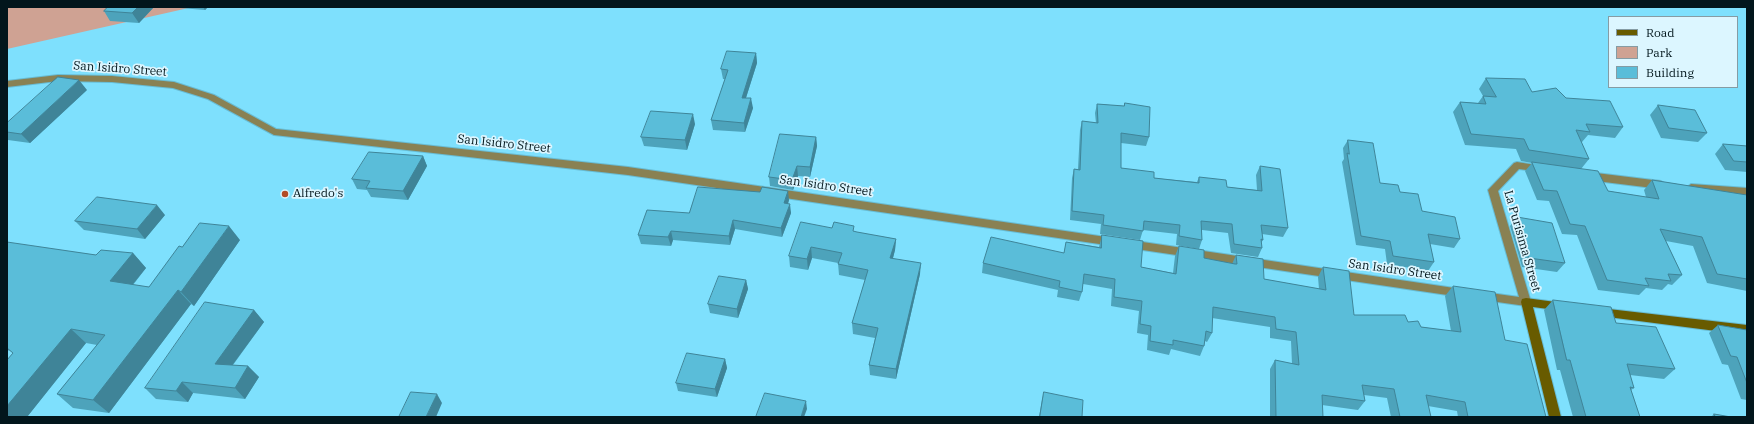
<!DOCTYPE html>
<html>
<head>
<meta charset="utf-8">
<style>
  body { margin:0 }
  #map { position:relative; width:1754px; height:424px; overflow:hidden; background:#7ee0fd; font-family:"IBM Plex Serif",serif }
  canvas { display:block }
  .frame { position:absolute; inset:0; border:8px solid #02161c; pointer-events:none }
  .legend { position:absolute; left:1608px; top:16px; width:130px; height:72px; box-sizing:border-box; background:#dcf6ff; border:1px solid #859ca4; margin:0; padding:5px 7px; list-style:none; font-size:12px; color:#02161c }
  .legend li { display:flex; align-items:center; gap:8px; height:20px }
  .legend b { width:20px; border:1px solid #859ca4 }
</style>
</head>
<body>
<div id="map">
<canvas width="1754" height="424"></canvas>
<div class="frame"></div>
<ul class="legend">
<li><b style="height:5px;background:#685b00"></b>Road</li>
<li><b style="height:11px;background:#cfa293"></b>Park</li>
<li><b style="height:11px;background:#5abdd9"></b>Building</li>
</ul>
</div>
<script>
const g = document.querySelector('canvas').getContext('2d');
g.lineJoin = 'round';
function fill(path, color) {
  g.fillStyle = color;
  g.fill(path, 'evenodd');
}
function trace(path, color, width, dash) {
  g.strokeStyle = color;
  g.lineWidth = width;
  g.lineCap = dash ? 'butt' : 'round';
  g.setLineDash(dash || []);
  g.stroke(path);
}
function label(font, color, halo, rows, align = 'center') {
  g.font = font + ' "IBM Plex Serif",serif';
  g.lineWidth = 3.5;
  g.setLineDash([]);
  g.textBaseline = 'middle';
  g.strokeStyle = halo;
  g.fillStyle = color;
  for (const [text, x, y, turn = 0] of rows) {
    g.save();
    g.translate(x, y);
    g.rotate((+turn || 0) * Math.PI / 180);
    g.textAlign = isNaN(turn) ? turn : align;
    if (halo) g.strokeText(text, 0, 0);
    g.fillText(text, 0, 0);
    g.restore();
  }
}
fill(new Path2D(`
  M7 7H193L7 49Z`), '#cfa293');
const street = new Path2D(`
  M58 75 112 76 174 82 214 95 276 129 628 167 1113 238 1117 239 1118 242 1117 245 1113 246 628 175 274 135 208 99 173 88 112 82 58 81 7 87V81Z
  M1517 162 1542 166 1547 169 1542 172 1519 169 1498 191 1531 302 1530 305 1526 306 1483 300 1479 299 1478 296 1479 293 1483 292 1519 297 1488 190 1514 163Z
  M1588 172 1661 181 1666 185 1661 189 1588 180 1583 176Z
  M1691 184 1747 188V196L1691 192 1686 188Z
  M1129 240 1461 289 1465 290 1466 293 1465 296 1461 297 1129 248 1125 247 1124 244 1125 241Z`);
const secondary = new Path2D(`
  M1526 298 1563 303 1567 304 1568 307 1567 310 1563 311 1533 307 1561 417H1549L1521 302 1522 299Z
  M1600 308 1747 325V335L1600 316 1596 315 1595 312 1596 309Z`);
trace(street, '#68bcd4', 2);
trace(secondary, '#68bcd4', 2);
fill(street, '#898153');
fill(secondary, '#685b00');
fill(new Path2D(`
  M108 7H154L139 23 110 21 104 11Z
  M168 7H208L205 10Z
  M756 53 757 63 746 98 753 108 745 132 713 130 711 120 725 79H723L721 69Z
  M1486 78 1532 92 1566 98 1623 127 1615 138 1588 135 1582 142H1581L1589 159 1581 169 1608 191 1646 197 1644 190 1652 180 1747 195V291L1707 283 1693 246 1666 241 1682 275 1672 285 1668 284 1662 290 1646 288 1639 295 1598 290 1577 235 1562 234 1549 201 1537 200 1525 171 1532 163 1521 161 1516 149 1465 145 1453 112 1460 102 1478 103 1483 96 1479 89Z
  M87 90 30 143 8 140 7 139V123Z
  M1125 103 1149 137 1146 146 1121 143V168L1154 178 1197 182 1199 177 1227 187 1257 190 1256 175 1260 166 1288 228 1283 237 1262 234 1263 240 1261 243 1262 248 1258 257 1231 253 1228 233 1202 230V240L1199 249 1176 245 1177 234 1143 230 1140 240 1100 234 1101 224 1070 220 1072 178 1074 169H1078L1080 130 1082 121 1096 123 1095 113 1097 104 1124 106Z
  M1658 105 1707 133 1698 142 1661 138 1650 115Z
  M695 124 687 150 644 146 641 137Z
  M816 137 817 146 810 177 798 176 793 190 770 186 769 177Z
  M1348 140 1380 183 1400 192 1422 211 1460 239 1454 248 1430 244 1434 262 1428 271 1387 264 1385 249 1356 245 1342 162 1344 159 1343 148Z
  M1723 144 1747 146V172L1725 170 1715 154Z
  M423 156 427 166 408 200 371 197 367 190 357 189 352 179Z
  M789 200 788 204 791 213 782 237 735 229 730 245 673 240 671 246 641 244 638 235 689 213Z
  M165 215 145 239 84 230 75 221Z
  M1517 217 1565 263 1557 272 1522 267 1510 226Z
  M832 228 896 239 895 250 893 258 920 274 896 379 870 375 869 365 875 338 853 334 852 323 865 280 839 275 838 263 812 258 808 270 790 267 789 256Z
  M1102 235 1141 267 1173 273 1175 256 1179 246 1204 258 1232 264 1236 255 1264 279 1319 289 1318 277 1323 267 1354 315 1408 322 1421 327 1451 331 1445 296 1453 286 1505 340 1546 417H1458L1457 411 1428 406 1431 417H1391L1387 398 1364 395 1365 401 1358 410 1322 405 1323 417H1270V369L1275 360 1292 364 1291 341 1270 338V327L1212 318V333L1207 342 1205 341 1204 346 1200 356 1171 349 1169 355 1147 350 1148 335 1137 333 1139 311 1111 306 1112 289 1083 284 1082 292 1079 301 1057 297 1058 290 982 273 983 263 1064 253 1066 242 1099 247Z
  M240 240 194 306 191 304 109 413 73 408 57 394 97 345 86 343 27 417H7L13 353 9 350 7 352V243L96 255 133 253 146 268 133 285 149 287 182 247Z
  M746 280 748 289 738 318 710 313 708 304Z
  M1553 300 1616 323 1675 369 1664 379 1630 375 1634 388 1631 390 1640 417H1573L1560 370H1557L1544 310Z
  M254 310 264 322 233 365 248 366 259 377 245 399 193 393 188 402 156 399 145 388Z
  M1718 325 1747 330V400L1741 399 1728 365 1722 364 1709 333Z
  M725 359 727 368 717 397 678 391 676 383Z
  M1044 392 1082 417H1039L1042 400Z
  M1714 414 1731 417H1711Z`), '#4da3bb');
fill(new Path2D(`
  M138 7H154L139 23 132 13Z
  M203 7H208L205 10Z
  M756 53 757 63 743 107 742 98Z
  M79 80 87 90 30 143 21 134Z
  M751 98 753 108 745 132 744 123Z
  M693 114 695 124 687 150 685 140Z
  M816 137 817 146 810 177V167Z
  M423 156 427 166 408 200 403 191Z
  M797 166 798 176 793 190 792 180Z
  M788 191 789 200 785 212 784 203Z
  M790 204 791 213 782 237 781 228Z
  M157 205 165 215 145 239 137 229Z
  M733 220 735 229 730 245 729 236Z
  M229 226 240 240 194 306 181 292Z
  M671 231 673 240 671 246 668 237Z
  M896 239 895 250 890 269V258Z
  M811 247 812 258 808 270 807 259Z
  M133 253 146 268 124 295 110 281Z
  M921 263 920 274 896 379V369Z
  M746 280 748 289 738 318 737 309Z
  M178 290 191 304 109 413 93 400Z
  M254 310 264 322 225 375 215 364Z
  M71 329 86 343 27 417H7V406Z
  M725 359 727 368 717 397 715 389Z
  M248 366 259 377 245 399 235 388Z
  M182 382 193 393 188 402 176 391Z
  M437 394 442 403 436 417H426Z
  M806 401 807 409 804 417H801Z`), '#3f8498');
const building = new Path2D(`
  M108 7H138L132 13 104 11Z
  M727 51 756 53 742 98H751L744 123 711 120 728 70 721 69Z
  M58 77 79 80 21 134 7 132V123Z
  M1486 78 1525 79 1532 92 1556 88 1566 98 1610 101 1623 127 1586 124 1590 132 1576 130 1589 159 1529 150 1524 139 1471 134 1460 102 1486 104 1483 96 1496 97Z
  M1125 103 1150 107 1149 137 1121 133V168L1154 172V178L1199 183V177L1226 180 1227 187 1262 191 1260 166 1280 169 1288 228 1261 225 1263 240 1261 239 1262 248 1234 244 1232 224 1201 221 1202 240 1179 236 1180 225 1144 221 1143 231 1103 225 1104 215 1072 211 1074 169 1080 170 1082 121 1098 123 1097 104 1124 106Z
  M1658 105 1695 110 1707 133 1669 128Z
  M651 111 693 114 685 140 641 137Z
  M780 134 816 137 810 167 797 166 792 180 769 177Z
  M1348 140 1373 143 1380 183 1398 185 1400 192 1418 194 1422 211 1455 217 1460 239 1428 234 1434 262 1393 256 1390 241 1361 236 1347 153 1349 154Z
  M1723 144 1747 146V162L1734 161Z
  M369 152 423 156 403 191 366 188 370 181 352 179Z
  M1532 162 1598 171 1608 191 1659 199 1652 180 1747 195V279L1717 274 1702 237 1660 229 1682 275 1668 274 1671 281 1645 278 1649 286 1607 280 1585 226 1570 224 1557 191 1544 190Z
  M698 187 760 192 762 187 788 191 784 203 790 204 781 228 733 220 729 236 671 231 668 237 638 235 647 210 689 213Z
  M97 197 157 205 137 229 75 221Z
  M1517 217 1552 223 1565 263 1529 258Z
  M801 222 832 228 834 222 854 226 853 231 857 232 896 239 890 258 921 263 896 369 869 365 878 328 852 323 868 270 838 264 842 253 811 247 807 259 789 256Z
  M200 223 229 226 181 292 178 290 93 400 57 394 105 335 71 329 7 406V360L13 353 7 348V242L96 255 101 250 133 253 110 281 149 287 179 246 182 247Z
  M1102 235 1143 241 1141 267 1176 274 1179 246 1204 250V258L1235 264H1237L1236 255 1263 259 1264 279 1326 290 1323 267 1349 271 1354 315H1405L1408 322 1418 321 1421 327 1461 332 1453 286 1495 292 1505 340 1527 344 1546 417H1468L1465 402 1426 395 1431 417H1400L1394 389 1362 385 1365 401 1322 395 1323 417H1276L1275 360 1299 365 1296 332 1276 329 1275 317 1213 307 1212 333 1206 331 1204 346 1173 340V345L1150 341 1151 326 1140 324 1142 301 1114 297 1115 279 1084 274 1082 292 1059 287 1060 281 983 263 991 237 1064 253 1066 242 1101 248Z
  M719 276 746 280 737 309 708 304Z
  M1553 300 1611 307 1616 323 1656 327 1675 369 1627 364 1634 388 1630 387 1640 417H1586L1570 360H1567Z
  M205 302 254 310 215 364 248 366 235 388 182 382 176 391 145 388Z
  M1718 325 1747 330V383L1737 357 1731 356Z
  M687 353 725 359 715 389 676 383Z
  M411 392 437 394 426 417H399Z
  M1044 392 1083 400 1082 417H1040Z
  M765 393 806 401 801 417H756Z
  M1714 414 1731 417H1716Z`);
fill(building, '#5abdd9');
trace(building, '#3f8498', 1);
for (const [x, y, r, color] of [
  [285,194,4,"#b24b25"]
]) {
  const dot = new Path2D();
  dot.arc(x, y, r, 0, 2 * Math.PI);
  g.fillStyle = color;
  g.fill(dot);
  trace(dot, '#dcf6ff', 1.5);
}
label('12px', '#02161c', '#dcf6ff', [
  ["San Isidro Street",120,69,4],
  ["San Isidro Street",504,144,6],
  ["San Isidro Street",826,186,8],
  ["La Purisima Street",1522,241,74],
  ["San Isidro Street",1395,270,8]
]);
label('12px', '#02161c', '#dcf6ff', [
  ["Alfredo's",293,194]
], 'left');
</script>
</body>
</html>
